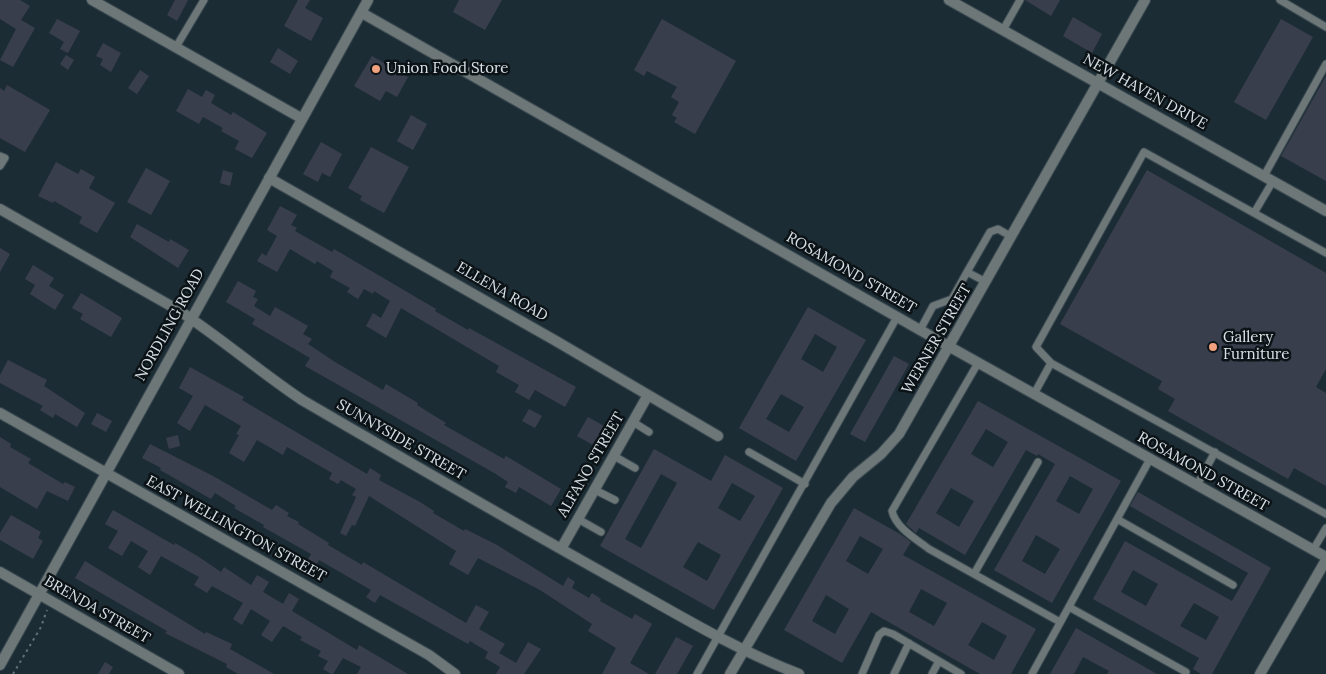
<!DOCTYPE html>
<html>
<head>
<meta charset="utf-8">
<style>
  body { margin:0 }
  canvas { display:block; background:#1c2c34 }
</style>
</head>
<body>
<canvas width="1326" height="674"></canvas>
<script>
const g = document.querySelector('canvas').getContext('2d');
g.lineJoin = 'round';
function fill(path, color) {
  g.fillStyle = color;
  g.fill(path, 'evenodd');
}
function trace(path, color, width, dash) {
  g.strokeStyle = color;
  g.lineWidth = width;
  g.lineCap = dash ? 'butt' : 'round';
  g.setLineDash(dash || []);
  g.stroke(path);
}
function label(font, color, halo, rows, align = 'center') {
  g.font = font + ' Lora,serif';
  g.lineWidth = 5;
  g.setLineDash([]);
  g.textBaseline = 'middle';
  g.strokeStyle = halo;
  g.fillStyle = color;
  for (const [text, x, y, turn = 0] of rows) {
    g.save();
    g.translate(x, y);
    g.rotate((+turn || 0) * Math.PI / 180);
    g.textAlign = isNaN(turn) ? turn : align;
    if (halo) g.strokeText(text, 0, 0);
    g.fillText(text, 0, 0);
    g.restore();
  }
}
fill(new Path2D(`
  M0 0H20L30 6 21 20 35 28 13 67 0 60 16 29 0 19Z
  M175 0H188L177 21 167 15Z
  M298 0H310L305 8 323 18 311 41 284 26Z
  M459 0H502L485 30 453 12Z
  M1025 0H1060L1051 16Z
  M1073 17 1102 34 1092 53 1063 36Z
  M57 19 80 31 68 53 60 49 64 42 49 33Z
  M662 19 736 61 695 134 674 122 677 118 672 115 679 102 671 97 677 87 647 71 644 76 634 70Z
  M1281 19 1313 37 1266 120 1234 102Z
  M103 43 121 53 111 72 100 65 103 59 96 56Z
  M278 48 298 61 290 74 270 62Z
  M66 55 74 60 68 70 60 64Z
  M372 56 408 77 397 97 386 91 380 101 354 86Z
  M140 70 149 76 137 94 128 88Z
  M1326 76V181L1281 156Z
  M7 85 50 110 25 152 0 138V88L4 91Z
  M188 89 202 97 206 90 215 95 211 103 231 115 233 112 267 133 252 158 235 149 239 141 221 131 223 128 203 117 199 124 176 111Z
  M411 115 427 124 413 150 397 141Z
  M321 142 342 154 330 177 322 173 318 182 303 174Z
  M371 147 409 167 384 213 360 200 362 196 348 188Z
  M56 162 78 174 81 169 95 177 89 188 115 203 97 233 79 223 82 217 54 201 53 203 38 196Z
  M146 168 170 181 151 215 127 202Z
  M223 170 233 173 230 186 220 183Z
  M1147 170 1326 273V369L1316 387 1326 393V486L1294 468 1288 479 1168 411 1175 399 1158 389 1162 381 1060 324Z
  M280 206 297 215 291 225 297 228 295 231 332 252 334 249 436 309 435 311 468 330 469 328 576 387 565 407 535 390 529 400 515 392 519 385 496 372 499 366 401 308 386 338 366 326 373 313 381 318 390 301 374 291 373 294 364 289 358 299 347 292 350 288 330 277 333 271 317 261 315 264 290 249 277 272 257 261 262 253 266 256 277 236 267 230Z
  M137 224 169 242 170 239 189 250 178 268 130 237Z
  M0 248 10 254 0 272Z
  M33 265 54 278 49 286 64 295 55 310 30 294 35 285 25 279Z
  M238 281 256 291 253 297 258 299 254 306 270 316 275 307 308 326 303 334 312 339 308 344 335 362 383 390 386 384 418 403 417 405 446 423 444 425 504 459 506 456 561 489 551 506 519 487 516 493 505 487 508 482 496 474 305 366 310 358 252 324 255 319 226 302Z
  M81 293 122 318 111 337 80 319 83 314 72 308Z
  M808 307 866 340 796 461 739 428ZM815 334 837 347 823 372 801 359ZM781 394 804 407 789 432 766 419Z
  M894 356 909 364 865 442 850 434Z
  M8 360 47 380 44 386 85 413 77 427 55 414 53 418 40 410 43 406 0 383V375Z
  M190 367 244 397 242 400 367 474 370 468 381 475 379 480 420 502 434 511 433 513 464 531 465 529 497 545 563 586 568 577 575 582 572 588 589 598 592 593 601 599 600 601 632 619 635 614 652 624 630 663 649 674H602L616 648 588 631 592 624 540 590 478 558 468 575 449 564 456 551 369 496 355 526 352 525 346 536 340 533 356 497 352 495 356 489 341 480 338 484 329 479 332 473 287 447 283 455 257 440 244 462 229 453 239 435 236 434 241 426 205 405 190 431 177 423 193 396 179 388Z
  M978 401 1121 481 1052 603 994 570 1055 464 1038 454 1037 456 1026 450 965 555 919 528 916 533 906 524ZM986 429 1008 442 993 467 971 454ZM1070 476 1093 489 1079 514 1056 501ZM951 488 974 501 959 527 936 513ZM1036 535 1060 549 1045 574 1022 561Z
  M529 409 542 416 535 428 522 421Z
  M97 413 112 421 106 432 91 424Z
  M588 417 604 426 593 445 577 436Z
  M178 435 180 446 169 449 166 438Z
  M0 437 11 444 10 447 31 459 28 463 63 484 65 482 75 487 68 501 47 491 37 509 0 487Z
  M150 444 213 476 272 510 276 505 289 513 287 516 299 522 298 524 329 543 328 545 362 565 363 562 466 623 476 605 489 612 479 629 505 644 499 653 516 663 528 642 541 649 524 674H496L500 667 485 658 488 652 470 641 468 644 380 595 375 603 366 597 371 590 319 560 316 566 307 561 311 554 263 527 264 525 234 508 236 506 215 493 211 499 160 470 161 468 142 458Z
  M654 449 711 481 725 455 783 488 714 610 600 546ZM661 474 677 483 641 548 625 539ZM732 483 755 496 740 521 718 508ZM698 542 721 555 707 581 683 567Z
  M1138 492 1271 568 1212 674H1201L1193 669 1199 658 1093 599 1125 541 1232 601 1248 573 1130 506ZM1133 570 1158 584 1146 606 1121 592ZM1194 603 1219 617 1206 640 1180 626Z
  M854 508 900 534 911 542 903 555 1036 629 1011 674H980L871 612 842 663 784 630ZM860 536 883 549 868 574 846 561ZM921 589 947 603 934 626 909 612ZM826 595 849 609 835 634 812 621ZM982 622 1007 636 994 660 968 645Z
  M113 510 174 545 175 543 199 557 221 572 224 567 251 585 257 575 269 582 263 592 283 604 289 593 299 599 292 611 357 650 359 645 408 674H357L361 667 343 658 333 674H331L323 669 328 661 318 656 321 651 300 640 302 637 283 626 272 642 261 635 270 621 251 609 242 625 233 619 243 603 212 586 207 593 194 585 199 577 161 556 150 575 138 567 148 551 131 541 122 556 108 548 118 531 105 524Z
  M11 515 41 532 38 538 43 541 33 559 0 540V533Z
  M85 561 205 634 206 632 232 644 230 649 274 674H238L226 667 227 664 165 633 167 631 75 578Z
  M1076 628 1157 674H1107L1109 671 1083 657 1074 674H1050Z
  M676 637 693 646 677 674H655Z
  M105 662 113 667 109 674H98Z`), '#383e4c');
const service = new Path2D(`
  M1280 0 1326 27
  M1003 30 1020 0
  M176 47 204 0
  M0 156 5 158 0 166
  M1264 176 1326 64
  M1254 213 1273 181
  M1326 253 1144 152 1036 347 1051 363 1326 514
  M986 282 967 272 990 232 998 229 1012 237
  M920 330 933 306 952 299 967 272
  M978 363 892 511C896 528 916 539 929 549L1060 622
  M1034 394 1051 363
  M633 422 649 432
  M749 452 805 484
  M614 456 635 468
  M1197 485 1215 452
  M595 490 615 500
  M578 519 601 532
  M1117 519 1233 585
  M1313 550 1326 528
  M974 574 1038 462
  M1069 607 1186 672
  M697 674 897 317
  M862 674 879 635 884 631 893 634 961 674
  M894 674 909 643
  M932 674 939 661
  M1032 674 1150 459`);
const minor = new Path2D(`
  M92 0 301 118
  M949 0 1326 211
  M269 178 556 341 718 436
  M0 209 178 310C221 338 260 372 302 400 407 461 512 522 618 581 677 614 736 650 799 674
  M0 413 429 655 455 674
  M561 549 648 395
  M0 572 179 674
  M730 674 831 503 853 477 881 454 899 434 1145 0`);
const tertiary = new Path2D(`
  M362 13 950 347 1326 557
  M0 665 368 0
  M1260 674 1326 560`);
trace(service, '#3a4951', 9);
trace(minor, '#3a4951', 12);
trace(tertiary, '#3a4951', 12);
trace(new Path2D(`
  M13 674 41 627 47 610`), '#637077', 2, [2.5, 4]);
trace(service, '#6d7777', 7);
trace(minor, '#6d7777', 10);
trace(tertiary, '#6d7777', 10);
for (const [x, y, r, color] of [
  [376,69,5,"#f1a17d"],
  [1213,347,5,"#f1a17d"]
]) {
  const dot = new Path2D();
  dot.arc(x, y, r, 0, 2 * Math.PI);
  g.fillStyle = color;
  g.fill(dot);
  trace(dot, '#0c1317', 2);
}
label('15px', '#d8e2e7', '#0c1317', [
  ["Union Food Store",386,69],
  ["Gallery",1223,338],
  ["Furniture",1223,355]
], 'left');
label('15px', '#d8e2e7', '#0c1317', [
  ["NEW HAVEN DRIVE",1145,92,29],
  ["ROSAMOND STREET",851,273,30],
  ["ELLENA ROAD",502,292,30],
  ["NORDLING ROAD",170,325,-61],
  ["WERNER STREET",937,339,-60],
  ["SUNNYSIDE STREET",401,440,30],
  ["ALFANO STREET",591,465,-60],
  ["ROSAMOND STREET",1203,472,29],
  ["EAST WELLINGTON STREET",236,529,29],
  ["BRENDA STREET",97,610,30]
]);
</script>
</body>
</html>
